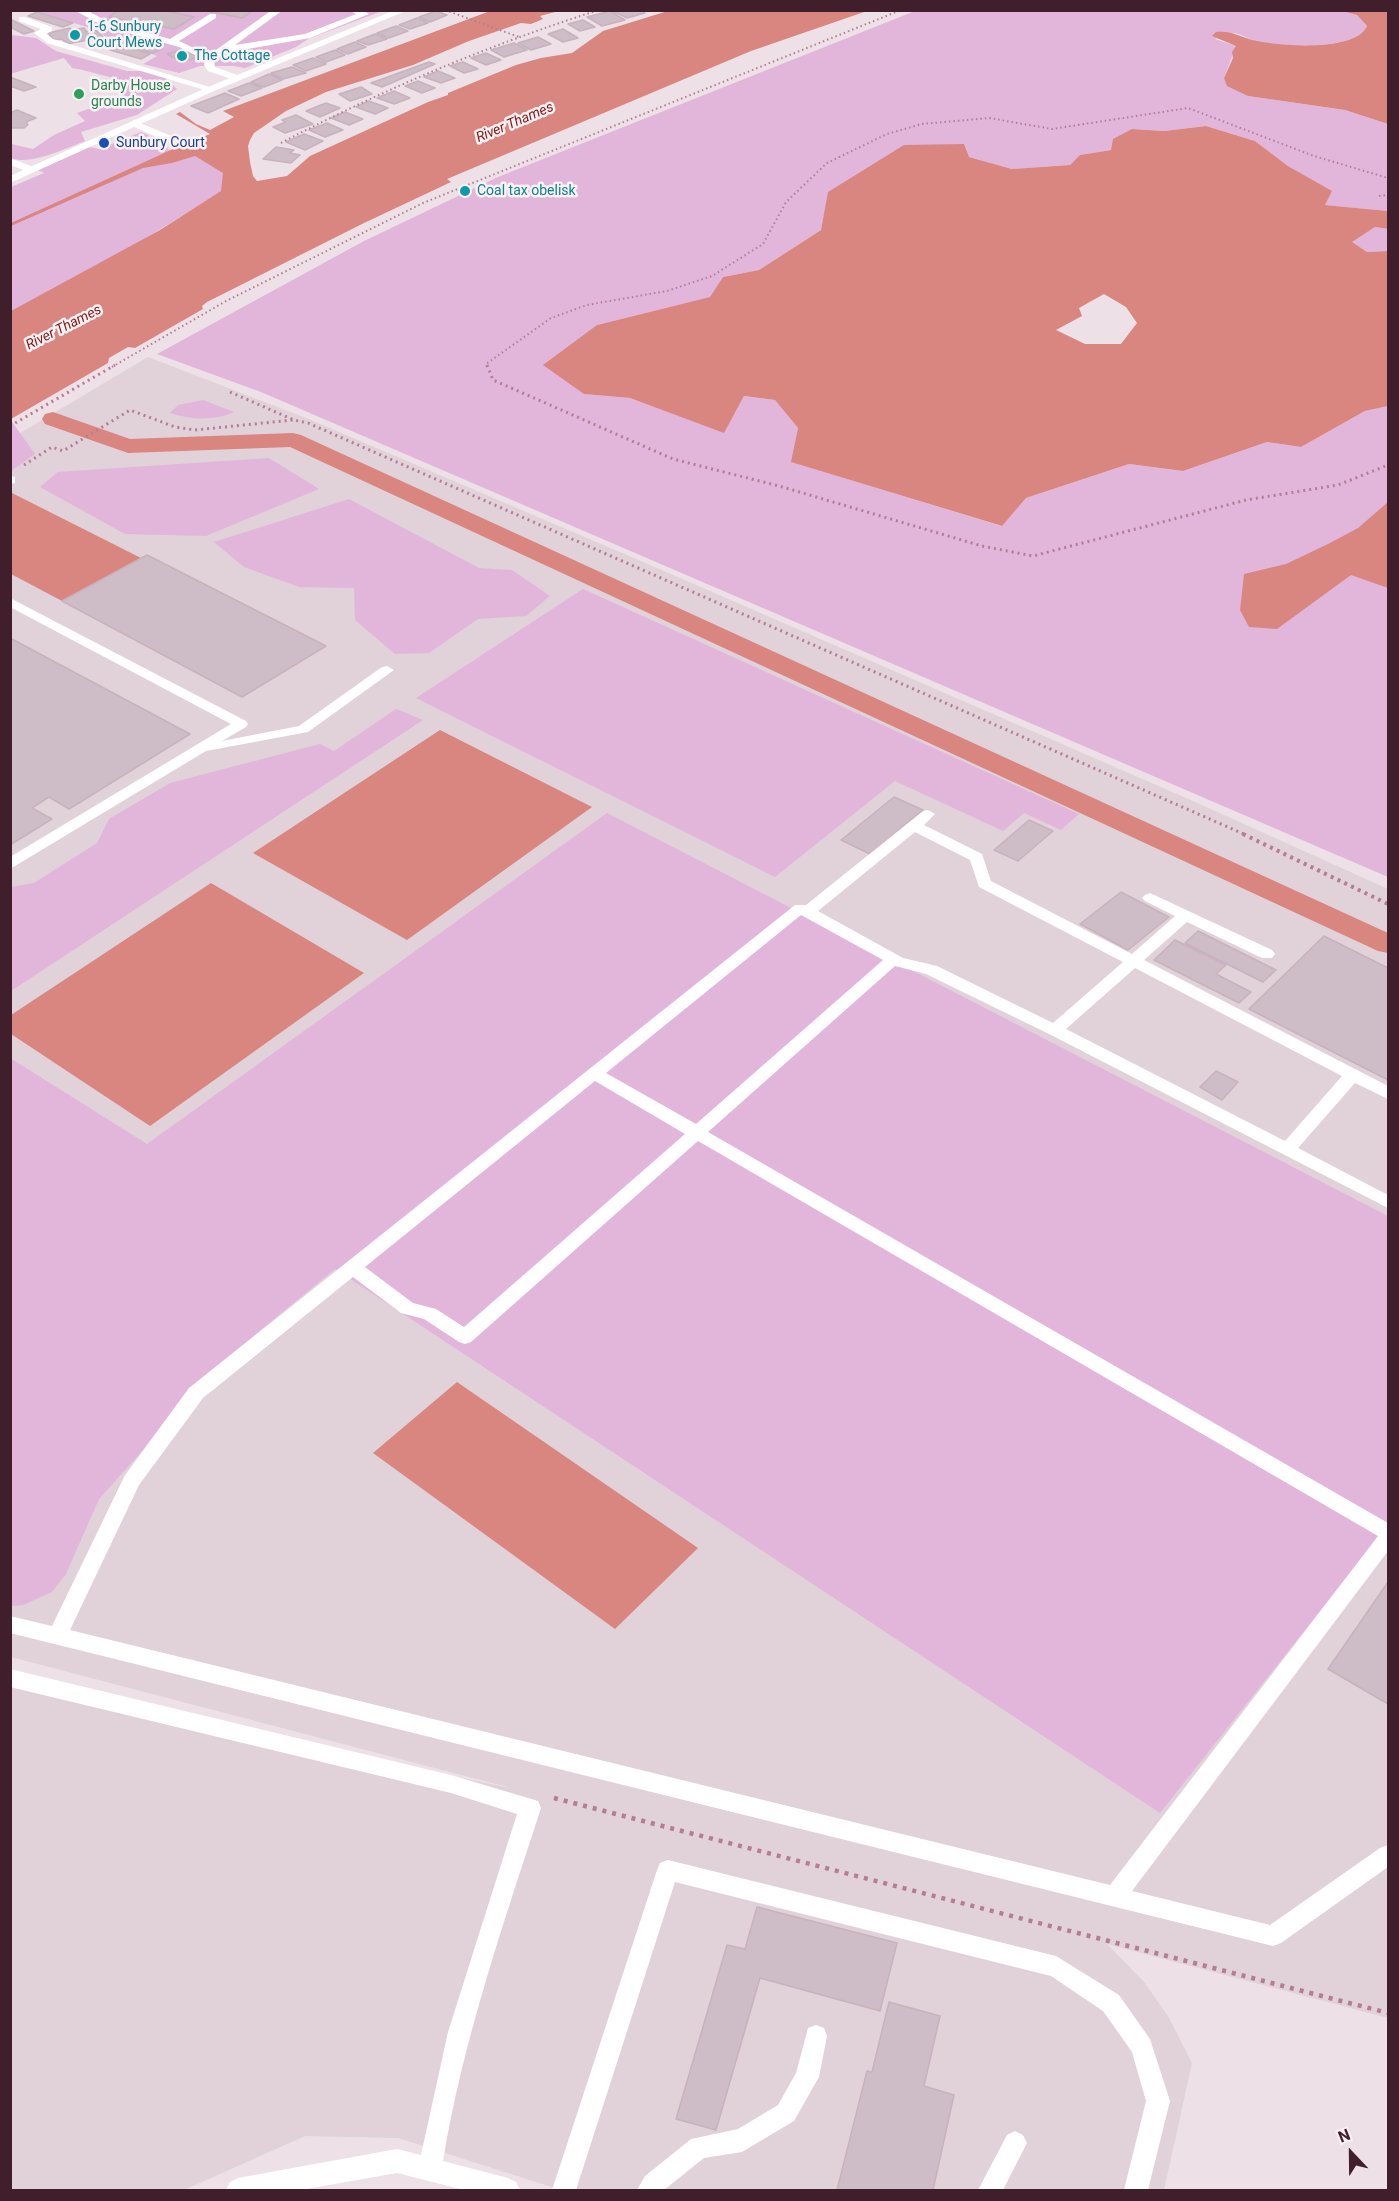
<!DOCTYPE html>
<html>
<head>
<meta charset="utf-8">
<style>
  body { margin:0 }
  #map { position:relative; width:1399px; height:2201px; overflow:hidden; background:#ede0e7; font-family:Roboto,sans-serif }
  canvas { display:block }
  .frame { position:absolute; inset:0; border:12px solid #401e2b; pointer-events:none }
  .north { position:absolute; left:1321px; top:2123px; width:60px; height:60px; -webkit-text-stroke:4px #f9f1f6; paint-order:stroke; rotate:338deg; font-size:16px; font-weight:700; line-height:24px; text-align:center; color:#401e2b }
  .north::after { content:''; display:block; margin:auto; width:21px; height:27px; background:#401e2b; clip-path:polygon(50% 0,100% 100%,50% 72%,0 100%) }
</style>
</head>
<body>
<div id="map">
<canvas width="1399" height="2201"></canvas>
<div class="frame"></div>
<div class="north">N</div>
</div>
<script>
const g = document.querySelector('canvas').getContext('2d');
g.lineJoin = 'round';
function fill(path, color) {
  g.fillStyle = color;
  g.fill(path, 'evenodd');
}
function trace(path, color, width, dash) {
  g.strokeStyle = color;
  g.lineWidth = width;
  g.lineCap = dash ? 'butt' : 'round';
  g.setLineDash(dash || []);
  g.stroke(path);
}
function label(font, color, halo, rows, align = 'center') {
  g.font = font + ' Roboto,sans-serif';
  g.lineWidth = 5;
  g.setLineDash([]);
  g.textBaseline = 'middle';
  g.strokeStyle = halo;
  g.fillStyle = color;
  for (const [text, x, y, turn = 0] of rows) {
    g.save();
    g.translate(x, y);
    g.rotate((+turn || 0) * Math.PI / 180);
    g.textAlign = isNaN(turn) ? turn : align;
    if (halo) g.strokeText(text, 0, 0);
    g.fillText(text, 0, 0);
    g.restore();
  }
}
fill(new Path2D(`
  M148 357 311 420 641 561 1193 801 1388 889V2018L1107 1944 1144 1982 1168 2016 1192 2063 1164 2190H561L398 2138 305 2136 184 2190H11V1685L515 1789 11 1657 10 439Z`), '#e1d1d9');
fill(new Path2D(`
  M1342 10 1357 15 1367 26C1355 52 1279 46 1255 41 1248 39 1240 33 1233 33 1227 34 1221 37 1215 39L1236 46 1224 78 1248 96 1345 110 1388 124V211L1325 205 1331 191 1288 166 1255 141 1206 126 1164 131 1132 129 1111 150 1081 155 1070 165 1012 169 969 157 829 192 821 230 759 270 723 277 711 297 597 325 584 394 630 398 724 432 744 396 775 400 798 428 792 462 1001 526 1026 498 1129 464 1183 471 1267 442 1301 447 1365 411 1388 406V502L1359 528 1388 539V877L261 392 157 354 364 241 498 177 915 11Z
  M35 11H382L308 39 296 47 245 68 234 66H200L179 73 143 64 157 56 108 39 97 30Z
  M11 35 36 38 56 51 127 71H158L177 89 137 115 81 132 85 141C66 148 30 166 11 158V144L33 149 54 135 85 121 77 113 106 103 126 93 129 82C110 78 91 71 72 68L64 58 10 74Z
  M141 132 165 143 162 145 171 151 167 153 228 147 241 196 206 201 107 262 98 264 11 313V187L44 173 38 170 89 147 99 149Z
  M1375 227 1388 229V251L1367 252 1351 242Z
  M203 400 234 412C213 421 192 420 170 413L178 405Z
  M10 419 35 454 11 471H10Z
  M269 458 319 489 206 536 125 534 40 487 58 472Z
  M349 499 479 568 512 570 550 596 526 616 478 619 429 653 395 654 355 620 354 588 299 587 244 567 214 542Z
  M583 589 1079 814 1061 830 1024 813 1003 831 895 781 775 877 416 698Z
  M396 709 423 720 11 991V887L34 883 97 843 109 819 170 783 320 744 334 751Z
  M607 813 1388 1216V1525L1160 1813 335 1269 191 1387 144 1449 99 1499 66 1574 52 1592 23 1605 11 1606 10 1058 147 1144Z`), '#e1b6da');
fill(new Path2D(`
  M671 10 867 11 751 51 447 179 451 182 362 224 207 302 202 306 203 309 135 348 128 347 109 358 108 363 11 419V311L160 230 221 191 223 173 195 156 172 163 143 168 11 226V223L173 149 210 134 176 114 180 112 196 124 210 130 234 117 223 111 490 11H559L540 16 543 19 531 24 521 23 469 41 413 65 326 92 286 111 254 133 250 140 248 146 250 162 253 176 257 181 287 176 310 156 428 102 448 95V93L516 65 541 58 572 53 603 31Z
  M1342 11H1388V124L1345 110 1248 96 1227 86 1224 78 1233 58 1232 52 1236 46 1212 36 1216 32C1232 30 1242 38 1257 41 1281 46 1355 52 1367 26L1357 15Z
  M1206 126 1255 141 1288 166 1332 191 1325 205 1388 211V229L1375 227 1352 242 1367 252 1388 251V406L1365 411 1301 447 1267 442 1183 471 1129 464 1026 498 1002 526 791 462 798 428 775 400 744 396 724 433 630 398 584 394 543 365 597 325 710 297 723 277 759 270 821 230 828 192 904 145 964 144 969 157 1012 169 1070 165 1080 155 1111 150 1113 139 1132 129 1164 131ZM1104 294 1126 307 1137 323 1121 344H1085L1056 330 1082 316 1079 308Z
  M10 493H12L141 558 62 601 11 574Z
  M1388 502V588L1351 575 1277 629 1249 627 1240 610 1244 574 1286 564 1328 544 1358 528Z
  M440 730 592 807 407 940 253 853Z
  M211 883 364 973 150 1126 11 1034V1015Z
  M457 1382 698 1548 615 1629 373 1453Z`), '#d98681');
fill(new Path2D(`
  M53 412 130 439 293 433 301 435 1388 933V953L1378 951 290 447 128 453 45 424 42 419 45 414Z`), '#d98681');
const building = new Path2D(`
  M118 10H162L194 17 174 29 109 17Z
  M202 10H254L242 18Z
  M641 10 645 13 627 18 613 11Z
  M436 11 447 15 430 22 419 17Z
  M610 11 625 20 602 26 587 17Z
  M37 12 73 23 63 27 28 16Z
  M417 18 428 23 410 29 399 25Z
  M10 20H12L34 31 24 34 10 27Z
  M583 20 595 27 580 31 568 24Z
  M396 26 408 31 389 38 377 33Z
  M70 28 72 30 84 28 87 32 96 30 103 37 67 44 62 39 54 40 48 33Z
  M563 29 578 38 563 42 548 34Z
  M375 34 387 39 368 45 357 41Z
  M538 37 551 44 531 50 518 43Z
  M139 42 162 49 152 53 130 46Z
  M355 42 366 47 348 54 337 49Z
  M514 43 527 50 504 57 491 50Z
  M120 45 150 54 141 59 110 50Z
  M184 49 198 57 182 62 167 54Z
  M335 50 345 55 326 62 316 57Z
  M486 53 501 60 486 65 471 58Z
  M313 58 326 64 306 71 293 65Z
  M429 62 435 64 382 87 371 83Z
  M463 62 478 69 464 73 450 66Z
  M292 67 306 73 283 79 271 73Z
  M438 71 455 78 441 83 424 77Z
  M269 74 282 80 264 87 251 82Z
  M10 77 36 87 24 91 10 86Z
  M418 81 435 88 422 93 405 86Z
  M249 83 262 88 241 96 228 91Z
  M361 87 372 94 350 101 339 94Z
  M394 91 410 98 394 104 377 98Z
  M225 93 239 99 208 113 191 106Z
  M369 101 388 108 375 114 356 107Z
  M326 103 340 108 320 117 306 111Z
  M17 110 36 118 26 122 28 125 24 128H10V113Z
  M345 112 363 119 349 125 331 118Z
  M296 115 313 124 285 133 273 127 286 122 282 120Z
  M327 123 343 130 325 137 309 130Z
  M304 134 323 141 305 150 286 142Z
  M276 147 294 150 290 153 300 155 291 163 263 159Z
  M147 555 326 646 242 697 62 601Z
  M10 638 190 734 69 809 49 797 32 808 52 819 10 845Z
  M894 797 923 810 870 854 841 840Z
  M1029 820 1053 831 1018 861 994 850Z
  M1121 892 1169 917 1128 950 1080 924Z
  M1198 931 1276 970 1263 982 1185 943Z
  M1324 936 1388 968V1080L1249 1009Z
  M1175 940 1226 965 1216 974 1251 992 1239 1003 1154 960Z
  M1216 1071 1238 1082 1222 1100 1200 1087Z
  M1388 1582V1704L1328 1669Z
  M757 1907 897 1943 880 2011 760 1978 716 2130 676 2119 727 1945 745 1949Z
  M889 2002 940 2016 924 2086 954 2095 933 2190H837L867 2071 872 2072Z`);
fill(building, '#cebcc6');
trace(building, '#c7b2bd', 1.5);
trace(new Path2D(`
  M445 10 519 37
  M281 143C384 89 489 45 599 10
  M1379 196 1388 195
  M112 367 226 301 423 203 901 10
  M487 367 486 364 551 318 587 305 667 291 712 276 763 244 786 202 827 163 887 134 922 124 989 118 1052 129 1188 108 1314 156 1388 178`), '#b57d94', 2, [1.5, 3]);
trace(new Path2D(`
  M487 365 493 380 673 459 779 486 982 546 1033 556 1246 500 1338 485 1388 465
  M230 392 294 420 308 423 1246 835
  M10 426 115 365
  M24 465 52 447 63 451 130 410 175 427 195 430 293 420`), '#b57d94', 3, [2, 4]);
trace(new Path2D(`
  M1243 834 1388 904`), '#b57d94', 4, [3, 4.5]);
trace(new Path2D(`
  M554 1798 1388 2013`), '#b57d94', 4.5, [4, 6]);
fill(new Path2D(`
  M74 10H86L109 22 170 39 210 14H216V18L179 41 209 55 272 10H283L235 45 305 34 356 14 349 10H363L369 14 310 38 225 53 214 60 215 67 240 76 242 78 237 81 208 71 204 65 205 60 179 47 103 26Z
  M19 17H25L52 27V31L46 34 53 39 216 89 208 91 47 43 34 33 41 29 19 21Z
  M135 121 174 137 175 139 166 141 132 126V122Z
  M10 476 15 477V483L10 484Z
  M10 598 246 721 248 724 246 727 222 741 299 726 382 667 387 666 394 670 308 732 206 751 10 869V857L231 724 10 607Z
  M928 810 935 814 924 825 982 854 991 881 1132 954 1175 916 1145 901 1142 898 1145 895 1150 893 1272 950 1275 954 1272 958H1262L1187 922 1144 960 1388 1086V1099L1355 1083 1298 1148 1388 1195V1208L1049 1034 926 974 895 966 708 1132 1388 1523V1551L1132 1891 1270 1925 1380 1848 1388 1845V1867L1281 1943 1273 1946 10 1633V1616L52 1626 125 1475 189 1388 795 905H806L923 811ZM915 832 970 860 979 887 1123 962 1053 1023 937 966 903 958 818 911ZM801 915 883 960 696 1124 606 1073ZM1135 968 1342 1076 1285 1141 1066 1029ZM595 1081 685 1134 464 1327 436 1309 413 1303 365 1267ZM698 1141 1378 1536 1110 1885 70 1630 139 1485 203 1398 353 1277 401 1313 424 1319 459 1342 465 1344 471 1342Z
  M10 1669 451 1775 538 1801 541 1808C503 1925 463 2040 443 2161L508 2178 516 2182 520 2190H464L397 2173 301 2190H226L230 2182 238 2178 397 2149 421 2155 448 2032 517 1814 451 1793 10 1687Z
  M668 1860 1056 1956 1119 1995 1150 2039 1170 2101 1148 2190H1124L1146 2101 1132 2052 1103 2011 1051 1976 675 1882 576 2190H552L657 1870 660 1863Z
  M816 2025 824 2028 827 2036 819 2077 794 2121 742 2152 704 2158 664 2190H637L645 2176 691 2139 738 2129 778 2105 796 2073 808 2028Z
  M1015 2131 1023 2135 1027 2143 1003 2190H978L1007 2135Z`), '#fff');
fill(new Path2D(`
  M10 158 36 168 37 170 32 173 10 165Z`), '#fff');
fill(new Path2D(`
  M395 10H408L214 91 10 183V176L208 87Z`), '#fff');
for (const [x, y, r, color] of [
  [75,35,6,"#0f9aa8"],
  [182,56,6,"#0f9aa8"],
  [79,94,6,"#2e9e5b"],
  [104,143,6,"#1a4fb4"],
  [465,191,6,"#0f9aa8"]
]) {
  const dot = new Path2D();
  dot.arc(x, y, r, 0, 2 * Math.PI);
  g.fillStyle = color;
  g.fill(dot);
  trace(dot, '#f9f1f6', 2);
}
label('14px', '#0d838f', '#f9f1f6', [
  ["1-6 Sunbury",87,27],
  ["Court Mews",87,43],
  ["The Cottage",194,56],
  ["Coal tax obelisk",477,191]
], 'left');
label('14px', '#27864d', '#f9f1f6', [
  ["Darby House",91,86],
  ["grounds",91,102]
], 'left');
label('italic 14px', '#831911', '#f9f1f6', [
  ["River Thames",515,123,-23],
  ["River Thames",64,328,-27]
]);
label('14px', '#164399', '#f9f1f6', [
  ["Sunbury Court",116,143]
], 'left');
</script>
</body>
</html>
